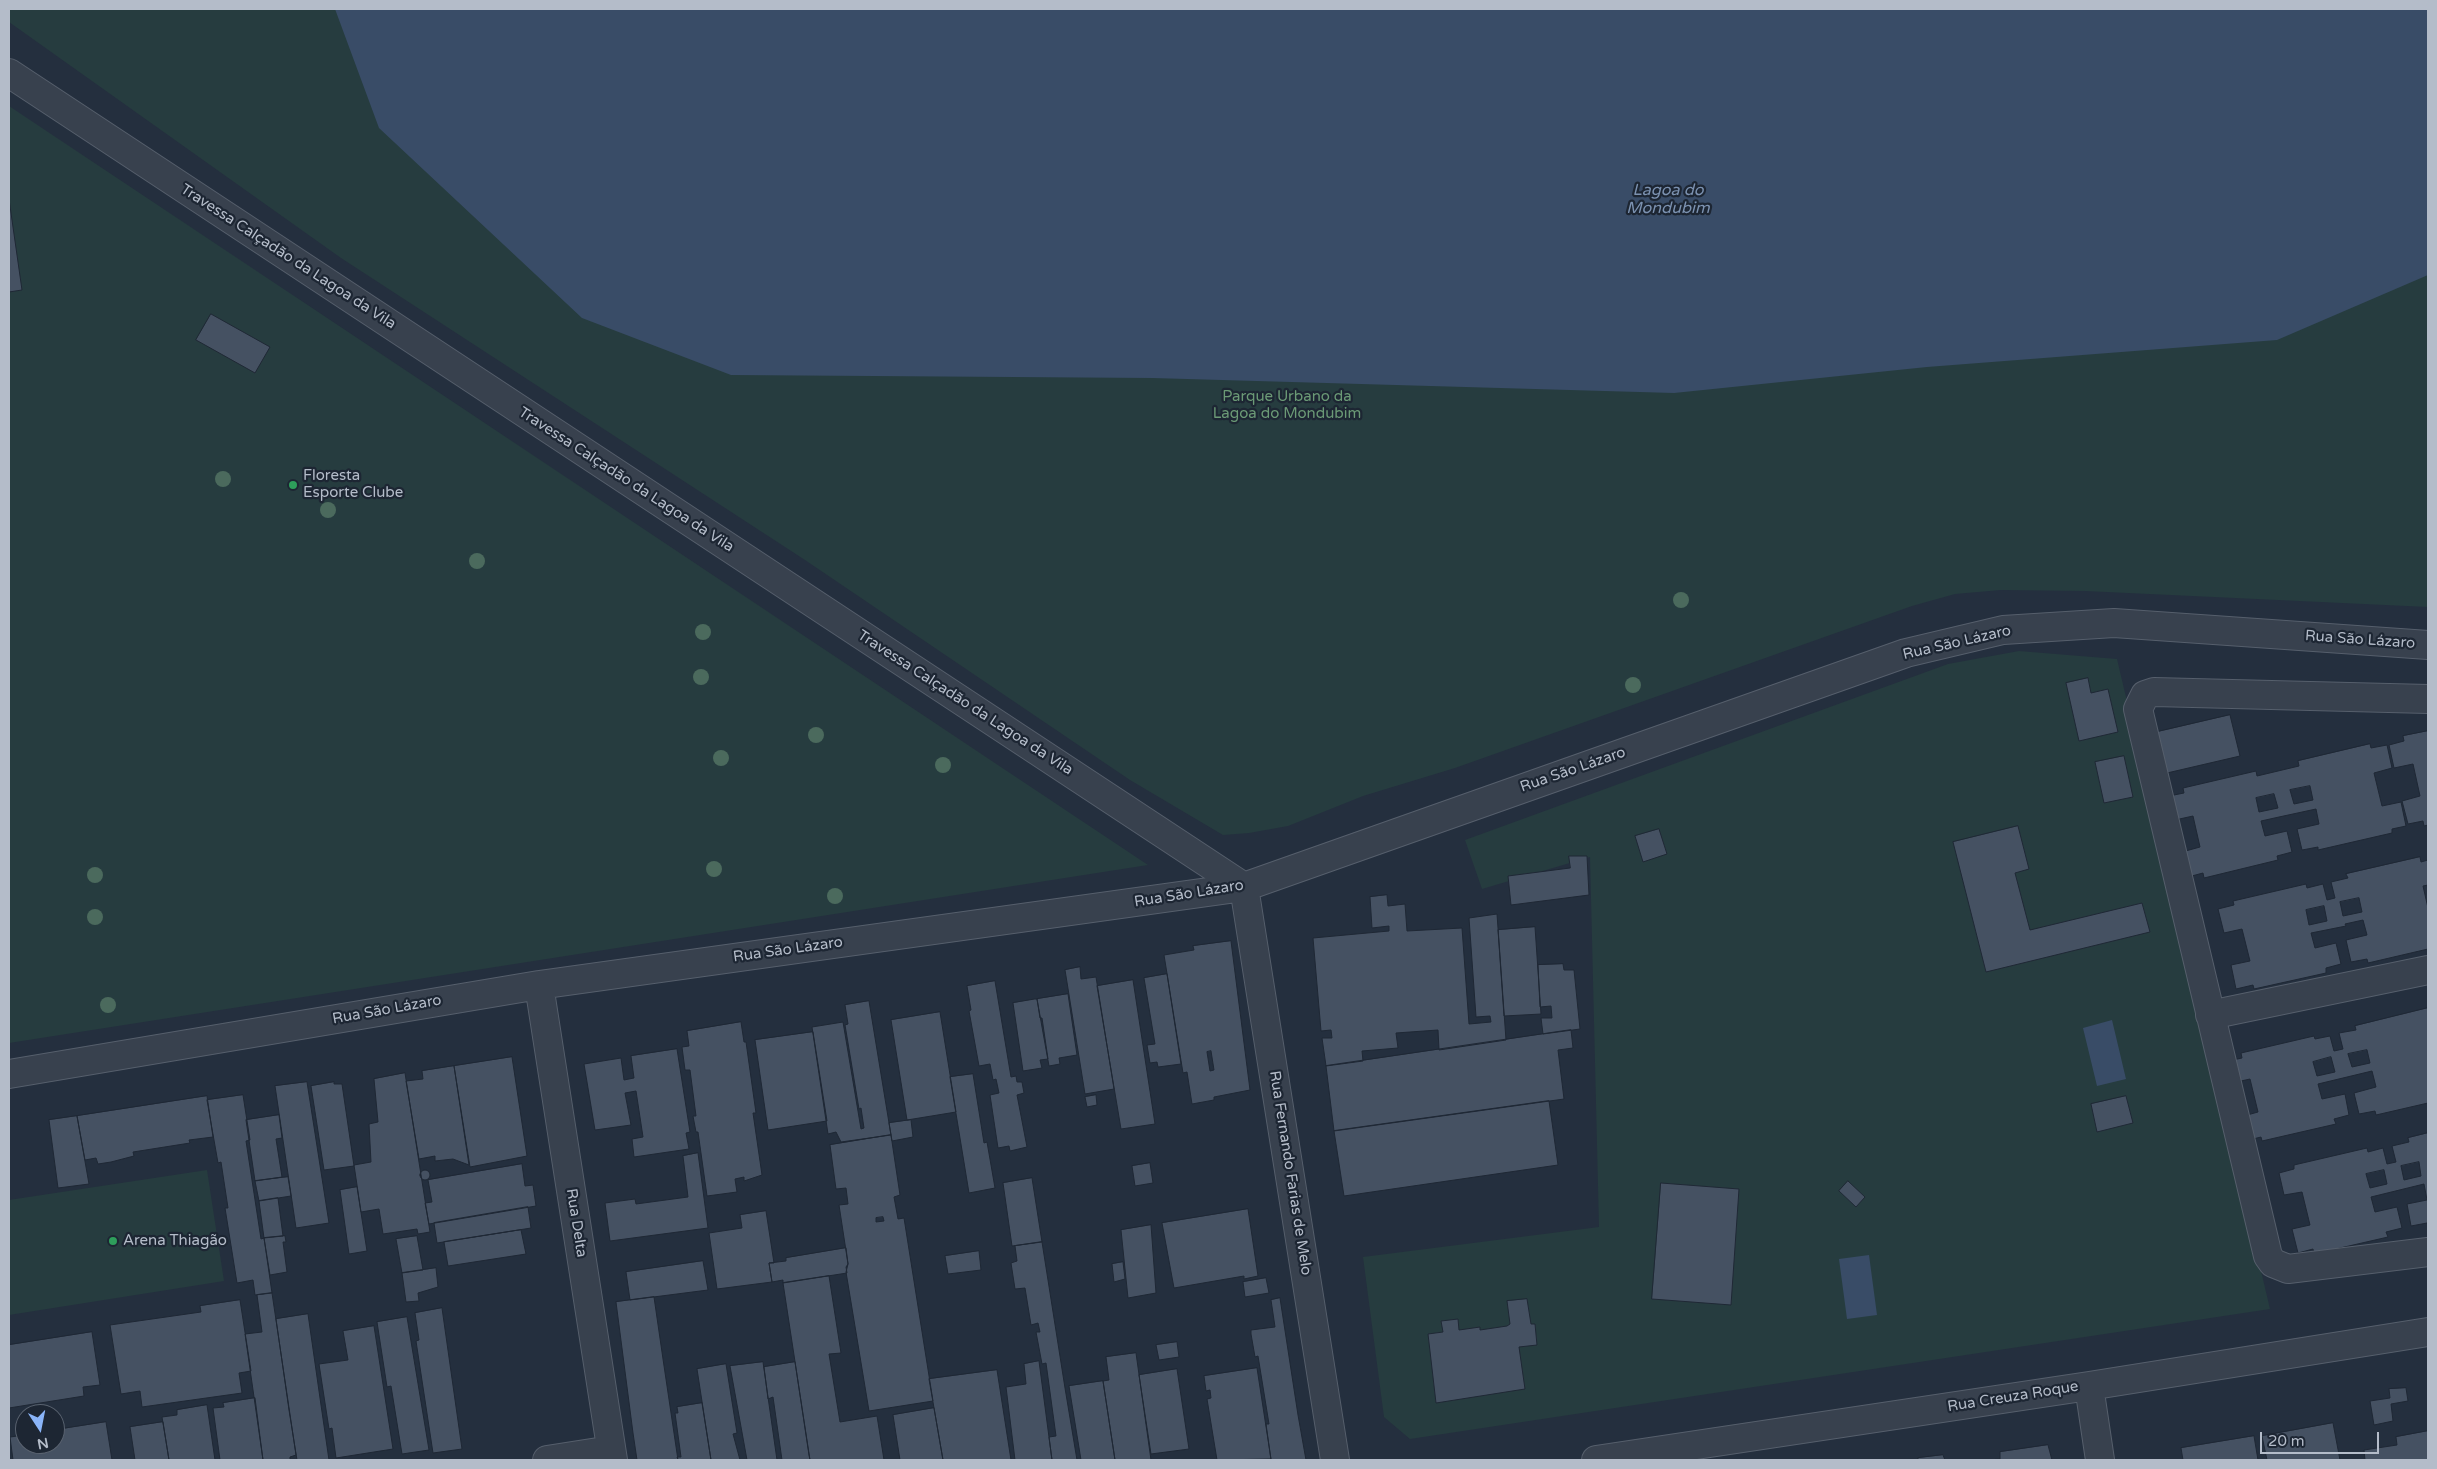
<!DOCTYPE html>
<html>
<head>
<meta charset="utf-8">
<style>
  body { margin:0 }
  #map { position:relative; width:2437px; height:1469px; overflow:hidden; background:#242f3e; font-family:"Varela Round",sans-serif }
  canvas { display:block }
  .frame { position:absolute; inset:0; border:10px solid #b4bcc9; pointer-events:none }
  .north { position:absolute; left:15px; top:1404px; width:50px; height:50px; box-sizing:border-box; background:#1d2633; border:1px solid #59626f; border-radius:50%; rotate:169deg; font-size:14px; font-weight:700; line-height:20px; text-align:center; color:#b4bcc9 }
  .north::after { content:''; display:block; margin:auto; width:18px; height:22px; background:#8ab4f8; clip-path:polygon(50% 0,100% 100%,50% 72%,0 100%) }
  .scale { position:absolute; left:2260px; top:1432px; width:119px; height:22px; box-sizing:border-box; border:2px solid #b4bcc9; border-top:0; padding-left:6px; font-size:15px; line-height:18px; white-space:nowrap; color:#b4bcc9; -webkit-text-stroke:4px #1d2633; paint-order:stroke }
</style>
</head>
<body>
<div id="map">
<canvas width="2437" height="1469"></canvas>
<div class="frame"></div>
<div class="north">N</div>
<div class="scale">20 m</div>
</div>
<script>
const g = document.querySelector('canvas').getContext('2d');
g.lineJoin = 'round';
function fill(path, color) {
  g.fillStyle = color;
  g.fill(path, 'evenodd');
}
function trace(path, color, width, dash) {
  g.strokeStyle = color;
  g.lineWidth = width;
  g.lineCap = dash ? 'butt' : 'round';
  g.setLineDash(dash || []);
  g.stroke(path);
}
function label(font, color, halo, rows, align = 'center') {
  g.font = font + ' "Varela Round",sans-serif';
  g.lineWidth = 4.5;
  g.setLineDash([]);
  g.textBaseline = 'middle';
  g.strokeStyle = halo;
  g.fillStyle = color;
  for (const [text, x, y, turn = 0] of rows) {
    g.save();
    g.translate(x, y);
    g.rotate((+turn || 0) * Math.PI / 180);
    g.textAlign = isNaN(turn) ? turn : align;
    if (halo) g.strokeText(text, 0, 0);
    g.fillText(text, 0, 0);
    g.restore();
  }
}
fill(new Path2D(`
  M9 9H2428V607L2085 591 2001 590 1955 594 1912 606 1455 768 1363 796 1288 826 1249 833 1223 835 1130 780 805 560 341 258 9 22Z
  M9 106 1148 865 9 1043Z
  M2019 651 2117 659 2270 1309 1410 1439 1384 1417 1363 1257 1599 1227 1590 857 1482 889 1465 840 1948 664Z
  M207 1170 224 1281 9 1315V1200Z`), '#263c3f');
fill(new Path2D(`
  M335 9H2428V275L2277 340 1927 367 1674 393 1152 378 731 375 582 318 379 128Z
  M2112 1020 2126 1079 2097 1086 2083 1028Z
  M1869 1255 1877 1315 1847 1319 1839 1259Z`), '#394c67');
const building = new Path2D(`
  M9 199 22 290 9 292Z
  M211 314 270 347 255 373 196 340Z
  M2088 678 2091 693 2108 689 2118 732 2079 741 2066 683Z
  M2230 715 2240 756 2167 773 2157 732Z
  M2428 731V825L2424 826 2423 821 2408 824 2402 801 2420 796 2413 764 2394 768 2389 745 2404 741 2403 736Z
  M2370 744 2371 748 2387 745 2392 768 2374 773 2382 806 2401 802 2406 826 2392 829V833L2318 850V847L2302 850 2297 829 2319 824 2316 809 2279 817 2261 821 2265 836 2287 831 2292 852 2277 856 2278 860 2204 878 2203 873 2188 877 2182 852 2200 847 2193 816 2175 820 2169 796 2184 793 2183 788 2256 771 2257 776 2299 766 2298 761ZM2310 786 2313 800 2294 804 2290 790ZM2274 794 2278 808 2259 812 2256 798Z
  M2124 756 2133 797 2104 803 2095 762Z
  M2018 826 2029 869 2015 873 2030 930 2142 903 2150 932 1986 972 1953 842Z
  M1659 829 1667 854 1643 862 1635 836Z
  M1569 856H1587L1589 895 1511 905 1508 876 1570 868Z
  M2420 857 2421 862 2428 860V885L2423 886 2428 908V949L2368 963 2367 959 2351 962 2346 940 2367 935 2363 920 2345 924 2346 926 2311 933 2315 948 2336 943 2341 964 2326 968V973L2254 989 2253 985 2236 989 2231 965 2250 961 2242 929 2224 933 2218 909 2234 905 2233 901 2306 884 2307 888 2323 884 2327 900 2335 898 2331 882 2348 878 2346 874ZM2359 898 2362 912 2343 916 2340 902ZM2324 906 2327 921 2309 925 2306 910Z
  M1387 895 1388 906 1405 904 1407 931 1462 928 1469 1024 1491 1022 1490 1016 1476 1017 1469 918 1497 914 1506 1040 1439 1050 1438 1030 1396 1033 1398 1048 1362 1051 1363 1061 1326 1066 1322 1038H1332L1331 1030 1321 1031 1313 938 1389 931V926L1372 928 1370 897Z
  M1535 927 1541 1014 1504 1016 1498 930Z
  M1231 941 1250 1090 1214 1097V1100L1192 1104 1187 1072 1183 1073 1164 955 1194 950 1193 946ZM1211 1051 1214 1070 1210 1071 1207 1052Z
  M1563 964 1564 970H1574L1580 1029 1543 1034 1541 1018H1552L1551 1006 1540 1007 1538 965Z
  M1080 967 1081 979 1096 977 1114 1089 1085 1094 1065 970Z
  M1167 974 1181 1064 1158 1067 1157 1062 1150 1063 1147 1045 1155 1044 1144 978Z
  M1133 980 1155 1124 1121 1129 1097 986Z
  M995 981 1011 1077 1016 1076 1017 1082H1022L1024 1093 1017 1095 1027 1147 1010 1151 1009 1146 998 1148 990 1095 999 1093 996 1079 993 1080 990 1064 979 1066 969 1011 971 1010 967 986Z
  M1068 994 1077 1055 1059 1058 1060 1064 1049 1066 1037 999Z
  M1035 999H1037L1040 1018H1042L1048 1059 1040 1060 1042 1068 1023 1071 1013 1003Z
  M869 1001 891 1135 841 1142 836 1132 828 1134 812 1027 843 1022 861 1129 864 1128 861 1108 859 1109 845 1025 848 1024 845 1005Z
  M2428 1008V1103L2376 1115 2375 1111 2359 1114 2354 1093 2376 1087 2372 1071 2318 1084 2322 1099 2345 1094 2349 1115 2334 1119 2336 1124 2262 1141 2261 1137 2245 1141 2240 1117 2258 1112 2250 1079 2232 1083 2228 1061 2242 1058 2241 1053 2314 1036 2315 1039 2330 1036 2334 1051 2343 1049 2339 1033 2356 1030 2355 1026ZM2367 1050 2370 1063 2352 1067 2348 1054ZM2331 1057 2335 1072 2317 1076 2313 1062Z
  M940 1012 956 1112 907 1120 891 1020Z
  M741 1022 744 1042H746L756 1113H753L762 1175 744 1181V1177L735 1179 737 1192 707 1196 698 1132H696L693 1116H696L690 1070H685L682 1047 689 1046 687 1031Z
  M1571 1030 1573 1048 1558 1050 1564 1099 1334 1131 1326 1066Z
  M813 1032 827 1121 768 1130 755 1040Z
  M677 1049 690 1132 686 1133 689 1149 634 1157 632 1139 643 1137 636 1091 625 1093 631 1125 595 1130 584 1064 621 1058 624 1080 634 1078 631 1056Z
  M512 1057 527 1156 470 1167 454 1066Z
  M454 1066 469 1165 453 1159 435 1161V1156L419 1159 406 1081 423 1079 422 1071Z
  M405 1073 430 1232 418 1234 417 1229 383 1234 379 1209 361 1212 354 1165 371 1162 369 1124 378 1122 374 1079Z
  M973 1074 984 1143 987 1142 995 1188 969 1193 950 1077Z
  M307 1082 329 1223 296 1228 275 1086Z
  M334 1082V1084H342L354 1166 324 1170 311 1086Z
  M243 1095 250 1140 246 1141 261 1239 264 1238 272 1293 255 1295 253 1280 237 1283 225 1208H228L221 1162 218 1163 207 1100Z
  M1096 1095 1097 1105 1087 1107 1085 1097Z
  M207 1096 213 1137 189 1140 190 1143 133 1152 134 1156 111 1162 98 1164 96 1158 85 1160 77 1116Z
  M2126 1096 2133 1123 2097 1132 2091 1104Z
  M1549 1101 1558 1165 1344 1196 1334 1131Z
  M279 1115 282 1138 276 1139 282 1177 255 1181 246 1120Z
  M77 1116 89 1184 58 1188 49 1120Z
  M911 1120 913 1137 892 1141 889 1123Z
  M2428 1133V1226L2427 1223 2411 1226 2407 1204 2427 1200 2424 1184 2371 1197 2375 1212 2397 1207 2402 1228 2386 1232 2388 1237 2314 1254 2313 1249 2298 1253 2292 1229 2310 1225 2302 1192 2284 1195 2279 1173 2294 1169V1165L2367 1148 2368 1152 2383 1148 2387 1164 2396 1162 2392 1146 2409 1142 2408 1138ZM2419 1162 2421 1176 2404 1180 2401 1166ZM2384 1170 2387 1184 2370 1188 2366 1174Z
  M891 1135 900 1195 894 1197 898 1219 904 1218 933 1401 869 1411 846 1272 848 1264 839 1205 848 1204 846 1188 836 1189 830 1145ZM883 1217 884 1221 876 1222V1218Z
  M698 1153 708 1228 610 1241 605 1203 635 1199 636 1204 688 1197 683 1156Z
  M1150 1163 1153 1183 1135 1186 1132 1166Z
  M522 1164 525 1186 533 1185 536 1206 429 1224 425 1203 432 1202 428 1180Z
  M420 1175a5 5 0 1 1 10 0a5 5 0 1 1-10 0Z
  M288 1177 291 1196 259 1201 255 1181Z
  M1032 1178 1042 1242 1012 1246 1003 1183Z
  M1848 1181 1865 1197 1856 1207 1839 1191Z
  M1661 1183 1739 1189 1731 1305 1652 1299Z
  M357 1187 367 1251 349 1254 340 1190Z
  M278 1198 283 1236 264 1238 259 1201Z
  M528 1207 531 1228 437 1243 434 1223Z
  M1248 1209 1258 1276 1244 1279V1276L1174 1288 1162 1223Z
  M766 1211 774 1263H769L772 1282 717 1289 709 1233 742 1228 740 1215Z
  M1151 1225 1156 1293 1128 1298 1121 1230Z
  M521 1230 526 1254 448 1266 444 1242Z
  M285 1236 286 1242H283L287 1272 270 1275 264 1238Z
  M417 1236 423 1270 402 1273 396 1239Z
  M1042 1242 1065 1388 1077 1460H1052L1049 1437 1056 1436 1046 1363 1042 1364 1036 1332H1040L1038 1323 1031 1325 1025 1288 1015 1289 1011 1263 1017 1261 1015 1246Z
  M846 1248 848 1264 846 1267 847 1273 783 1283V1280L772 1282 769 1263 786 1261V1258Z
  M979 1251 981 1270 948 1274 945 1256Z
  M703 1261 708 1290 630 1300 626 1272Z
  M1123 1262 1125 1279 1114 1282 1112 1264Z
  M436 1268 438 1287 418 1293 419 1301 406 1302 402 1273Z
  M829 1276 841 1353 829 1354 840 1422 877 1416 884 1460H810L783 1283Z
  M1266 1278 1269 1293 1245 1297 1243 1282Z
  M272 1293 296 1455 290 1457V1460H263L245 1334 262 1332 257 1295Z
  M654 1297 663 1359 678 1460H637L633 1433 616 1302Z
  M1280 1298 1298 1415 1306 1460H1271L1266 1424H1269L1258 1356 1255 1357 1251 1334V1330L1275 1327 1271 1300Z
  M1527 1299 1531 1324H1535L1537 1345 1519 1347 1525 1389 1436 1403 1428 1334 1443 1332 1441 1321 1458 1319 1459 1330 1480 1327V1330L1507 1326 1510 1324 1507 1301Z
  M240 1300 251 1371 239 1373 242 1393 142 1407 140 1391 121 1394 110 1325 201 1312 200 1306Z
  M442 1308 462 1449 433 1453 416 1341 419 1340 415 1313Z
  M308 1314 321 1405 329 1460H297L289 1410 276 1319Z
  M407 1317 429 1450 402 1454 391 1386 387 1387 377 1322Z
  M374 1326 393 1449 336 1458 332 1428 329 1429 319 1364 348 1360 343 1331Z
  M92 1332 100 1385 83 1387 84 1396 9 1408V1345Z
  M1177 1342 1179 1357 1159 1360 1156 1345Z
  M1136 1353 1151 1460H1115L1103 1381 1109 1380 1106 1357Z
  M1039 1361 1052 1460H1015L1006 1387 1026 1384 1024 1364Z
  M763 1362 777 1460H747L730 1366Z
  M795 1362 809 1455 810 1460H782L773 1397 768 1399 764 1367Z
  M726 1364 737 1433 733 1434 740 1460H711L697 1369Z
  M1257 1368 1271 1459 1217 1460 1207 1399 1211 1398 1210 1390 1206 1391 1204 1376Z
  M1177 1369 1189 1449 1151 1454 1139 1375Z
  M997 1370 1011 1460H943L929 1379Z
  M1103 1381 1115 1460H1081L1069 1386Z
  M2406 1388 2408 1401 2391 1404 2393 1421 2374 1425 2370 1401 2390 1398 2389 1389Z
  M255 1398 263 1460H220L213 1408 224 1407 223 1403Z
  M702 1403 711 1460H678L677 1457H681L675 1413H678L677 1407Z
  M207 1405 215 1460H169L162 1417 177 1415V1410Z
  M934 1408 943 1460H900L893 1415Z
  M106 1422 112 1460H13L10 1437 25 1435V1444H55V1430Z
  M163 1422 169 1460H135L130 1427Z
  M2333 1423 2340 1460H2267L2262 1436Z
  M2428 1431V1460H2365L2364 1450 2397 1445 2396 1437Z
  M2254 1436 2258 1460H2183L2181 1448Z
  M2048 1445 2052 1460H1989L2000 1459V1452Z
  M1943 1455 1945 1460H1918V1458Z`);
fill(building, '#455162');
trace(building, '#1f2835', 1);
const minor = new Path2D(`
  M9 73 1244 887
  M2428 699 2154 692 2145 695 2138 709 2268 1256 2273 1263 2288 1269 2428 1252
  M1244 887 1335 1460
  M539 985 613 1460
  M2210 1015 2428 970
  M9 1074 539 985 1244 887 1906 653 2003 630 2114 623 2428 645
  M2089 1386 2100 1460
  M547 1460 611 1450
  M1596 1460 2089 1386 2428 1332`);
trace(minor, '#565f6c', 30);
trace(minor, '#38414e', 28);
g.fillStyle = '#4b6a5d';
for (const [x, y] of [
  [223,479],
  [328,510],
  [477,561],
  [1681,600],
  [703,632],
  [701,677],
  [1633,685],
  [816,735],
  [721,758],
  [943,765],
  [714,869],
  [95,875],
  [835,896],
  [95,917],
  [108,1005]
]) {
  g.beginPath();
  g.arc(x, y, 8, 0, 2 * Math.PI);
  g.fill();
}
for (const [x, y, r, color] of [
  [293,485,5,"#2e9e5b"],
  [113,1241,5,"#2e9e5b"]
]) {
  const dot = new Path2D();
  dot.arc(x, y, r, 0, 2 * Math.PI);
  g.fillStyle = color;
  g.fill(dot);
  trace(dot, '#1d2633', 2);
}
label('15px', '#b4bcc9', '#1d2633', [
  ["Travessa Calçadão da Lagoa da Vila",288,257,33],
  ["Travessa Calçadão da Lagoa da Vila",626,480,33],
  ["Rua São Lázaro",2360,640,4],
  ["Rua São Lázaro",1957,643,-13],
  ["Travessa Calçadão da Lagoa da Vila",965,703,33],
  ["Rua São Lázaro",1573,770,-19],
  ["Rua São Lázaro",1189,894,-9],
  ["Rua São Lázaro",788,950,-8],
  ["Rua São Lázaro",387,1010,-10],
  ["Rua Fernando Farias de Melo",1290,1173,81],
  ["Rua Delta",576,1223,81],
  ["Rua Creuza Roque",2013,1397,-9]
]);
label('15px', '#6b9a76', '#1d2633', [
  ["Parque Urbano da",1287,397],
  ["Lagoa do Mondubim",1287,414]
]);
label('15px', '#b4bcc9', '#1d2633', [
  ["Floresta",303,476],
  ["Esporte Clube",303,493],
  ["Arena Thiagão",123,1241]
], 'left');
label('italic 16px', '#7c92b1', '#1d2633', [
  ["Lagoa do",1668,191],
  ["Mondubim",1668,209]
]);
</script>
</body>
</html>
